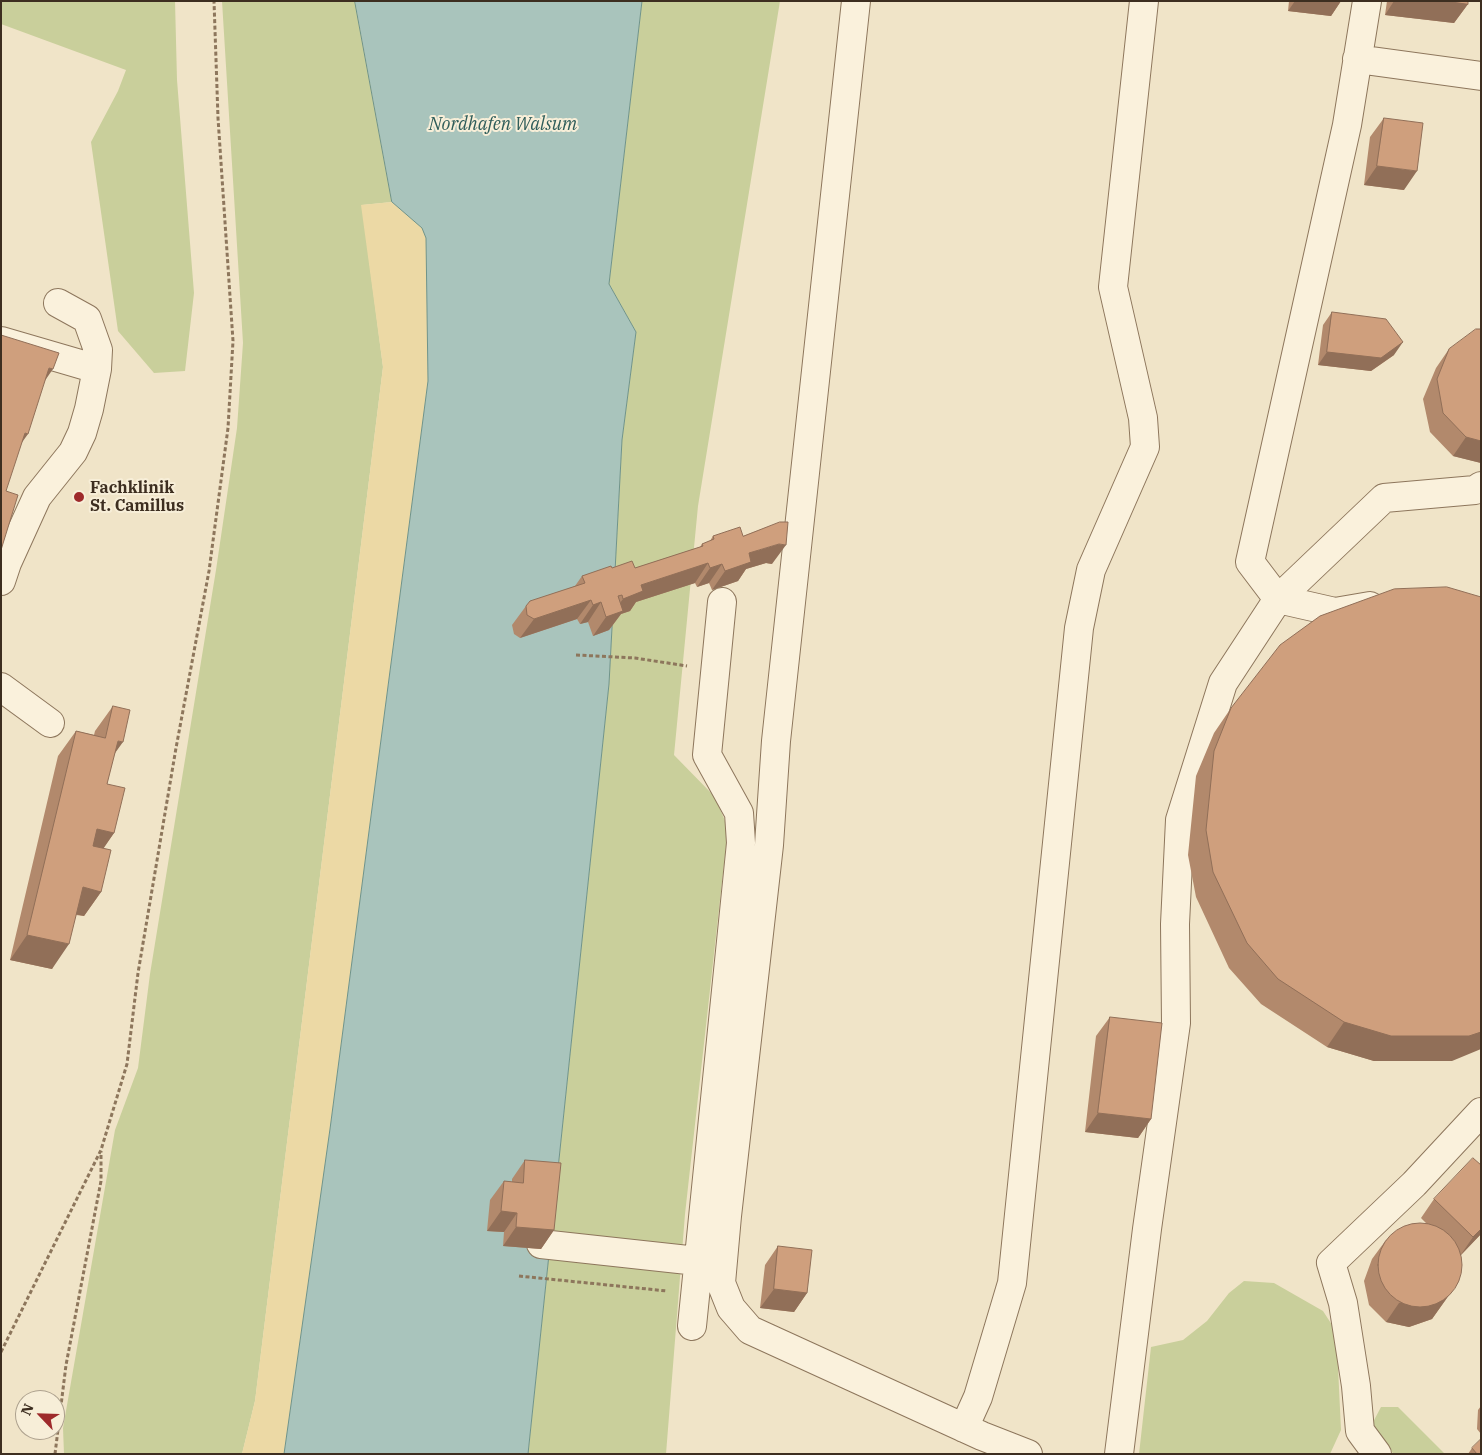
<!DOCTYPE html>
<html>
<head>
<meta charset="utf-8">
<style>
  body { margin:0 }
  #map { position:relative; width:1482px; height:1455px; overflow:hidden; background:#f0e4c8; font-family:"IBM Plex Serif",serif }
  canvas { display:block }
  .frame { position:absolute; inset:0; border:2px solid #3d2e20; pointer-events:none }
  .north { position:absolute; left:15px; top:1390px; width:50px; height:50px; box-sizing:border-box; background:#f7eed8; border:1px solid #ada18e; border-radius:50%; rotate:294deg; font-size:14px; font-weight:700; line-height:20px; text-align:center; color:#3d2e20 }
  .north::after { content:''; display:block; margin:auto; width:18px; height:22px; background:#9e2a2b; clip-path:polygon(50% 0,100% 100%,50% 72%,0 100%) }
</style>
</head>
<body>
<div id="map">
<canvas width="1482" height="1455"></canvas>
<div class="frame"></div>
<div class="north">N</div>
</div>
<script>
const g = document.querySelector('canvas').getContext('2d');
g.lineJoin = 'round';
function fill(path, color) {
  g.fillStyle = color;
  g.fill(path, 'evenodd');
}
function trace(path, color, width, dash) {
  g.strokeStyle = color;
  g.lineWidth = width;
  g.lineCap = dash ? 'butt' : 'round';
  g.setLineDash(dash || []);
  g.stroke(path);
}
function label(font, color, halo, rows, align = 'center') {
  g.font = font + ' "IBM Plex Serif",serif';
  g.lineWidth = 4;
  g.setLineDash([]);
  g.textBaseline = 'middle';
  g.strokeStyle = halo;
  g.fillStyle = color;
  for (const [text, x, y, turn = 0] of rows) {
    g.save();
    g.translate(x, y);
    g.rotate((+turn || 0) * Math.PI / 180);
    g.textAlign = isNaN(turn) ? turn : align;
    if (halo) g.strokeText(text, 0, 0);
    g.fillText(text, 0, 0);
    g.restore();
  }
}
fill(new Path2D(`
  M1 1H175L177 80 194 293 185 371 154 373 118 331 91 142 118 91 126 70 1 24Z
  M222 1H355L392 202 362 205 383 367 255 1401 242 1454H64L63 1428 115 1130 138 1068 150 974 216 570 237 428 243 343Z
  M642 1H780L698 506 674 755 715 797 728 828 685 1214 666 1454H528L609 684 622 440 636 332 609 284Z
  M1244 1281 1274 1283 1323 1311 1334 1328 1337 1346 1341 1430 1330 1454H1139L1151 1347 1183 1340 1207 1321 1229 1293Z
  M1381 1407H1398L1445 1454H1394L1379 1439 1371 1426Z`), '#c9cf9b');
fill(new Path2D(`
  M392 202 423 228 426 238 428 381 330 1129 284 1454H242L255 1401 383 367 361 205Z`), '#ecd9a5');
const water = new Path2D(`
  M355 1H642L609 284 636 332 622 440 609 684 528 1454H284L330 1129 428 381 426 238 422 228 392 202Z`);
fill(water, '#a9c4bc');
trace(water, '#6f938a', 1);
const minor = new Path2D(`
  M856 1 776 741 769 845 727 1216 721 1283 731 1308 750 1330 982 1436 1028 1454
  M1357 59 1481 76
  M1 341 97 369
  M1 581 7 563 37 497 73 452 82 433 89 409 97 369 98 350 87 319 58 303
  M1278 599 1384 498 1475 490 1481 486
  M1278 599 1335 612 1370 606
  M1 687 50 723
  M541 1244 688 1260 716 1261
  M692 1326 741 843 739 813 707 755 722 602
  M964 1428 978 1397 1012 1283 1079 628 1091 570 1145 447 1143 418 1113 287 1144 1
  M1119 1454 1147 1229 1176 1023 1175 924 1180 820 1223 683 1278 599 1250 562 1347 125 1367 1
  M1377 1454 1360 1431 1356 1386 1343 1303 1331 1263 1414 1184 1481 1112`);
trace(minor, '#8d765c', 30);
trace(new Path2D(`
  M576 655 635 658 687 666
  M519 1276 667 1291
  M1 1352 101 1150 127 1064 138 973 176 748 209 571 228 428 233 341 218 118 214 1
  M55 1454 66 1365 101 1181V1151`), '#8d765c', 3, [4, 2.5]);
trace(minor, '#faf1dc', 28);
fill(new Path2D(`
  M1289 1H1341L1331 16 1288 11Z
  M1387 1H1468V4L1454 23 1385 15Z
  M1384 118 1404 190 1364 185 1370 137Z
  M1332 312 1394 355 1371 371 1318 365 1323 325Z
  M1481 329V463L1453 456 1430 432 1423 399 1436 368 1449 349Z
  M713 536H743L772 564 766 563 746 569 738 581 712 590 709 583 697 587 695 583 636 602 630 611 621 614 609 630 593 636 588 622 580 624 577 619 520 638 514 634 512 625 526 606 575 586 582 576 612 568H635L700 547 702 544 710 541Z
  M113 706 114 754 107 784 114 833 103 848 101 892 84 916 76 915 52 969 10 960 58 756 76 731 94 735 95 731Z
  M1231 708 1452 1061H1374L1327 1047 1261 1004 1229 968 1196 897 1188 855 1196 776 1214 733Z
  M1110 1017 1151 1119 1138 1138 1085 1132 1096 1036Z
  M525 1160 554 1230 541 1249 503 1246 504 1232 487 1231 490 1200 504 1181 512 1182V1179Z
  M1481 1165V1234L1461 1255 1459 1281 1432 1319 1409 1327 1386 1322 1369 1305 1364 1281 1372 1259 1386 1240 1427 1224 1421 1218 1434 1199Z
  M778 1246 807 1293 794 1312 760 1308 765 1265Z
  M1481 1406V1434L1477 1429 1478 1410Z
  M1472 1448 1481 1454H1468Z`), '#b2896c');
fill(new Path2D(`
  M1295 1H1341L1331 16 1288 11Z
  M1394 1H1445L1468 4 1454 23 1385 15Z
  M1377 166 1417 171 1404 190 1364 185Z
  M1403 342 1394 355 1371 371 1318 365 1327 352Z
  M49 368 53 369 28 405Z
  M25 433 28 434 3 469Z
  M1466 437 1481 441V463L1453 456Z
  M779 544 786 545 772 564 766 563 746 569 738 581 712 590 725 571 749 553Z
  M708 563 695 583 636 602 630 611 621 614 609 630 593 636 606 617 611 615 623 599 641 585Z
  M722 564 709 583 697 587 710 568Z
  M591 600 577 619 520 638 534 619Z
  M601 602 588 622 580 624 593 605Z
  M118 741 123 742 105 767Z
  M97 829 114 833 97 858 79 854Z
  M83 887 101 892 84 916 65 912Z
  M27 935 69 944 52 969 10 960Z
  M1344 1022 1481 1032V1049L1452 1061H1374L1327 1047Z
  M1098 1113 1151 1119 1138 1138 1085 1132Z
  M501 1211 517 1213 504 1232 487 1231Z
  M516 1227 554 1230 541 1249 503 1246Z
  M1481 1229V1234L1460 1256 1473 1237Z
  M1459 1281 1432 1319 1409 1327 1386 1322 1399 1303Z
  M774 1289 807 1293 794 1312 760 1308Z`), '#916f58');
const building = new Path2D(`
  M1445 1H1468V4Z
  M1384 118 1423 123 1417 171 1377 166Z
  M1332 312 1386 319 1403 342 1381 358 1327 352Z
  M1476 329H1481V441L1466 437 1443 413 1437 379 1449 349Z
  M1 335 59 353 53 369 49 368 28 434 25 433 6 491 18 495 1 550Z
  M780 522H788L786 545 779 544 749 553 751 562 725 571 722 564 710 568 708 563 641 585 643 591 623 599 622 595 618 596 623 611 606 617 601 602 593 605 591 600 534 619 527 615 526 606 530 601 585 583 582 576 611 566 612 568 632 561 635 568 703 546 702 544 714 539 713 536 740 527 743 536Z
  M1447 587 1481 597V1032L1469 1036H1391L1344 1022 1278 979 1247 943 1213 872 1206 830 1214 751 1231 708 1280 645 1320 616 1394 589Z
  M113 706 130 710 123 742 118 741 107 784 125 788 114 833 97 829 93 846 111 850 101 892 83 887 69 944 27 935 76 731 105 738Z
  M1110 1017 1162 1023 1151 1119 1098 1113Z
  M1473 1158 1481 1165V1229L1473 1237 1434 1199Z
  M525 1160 561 1163 554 1230 516 1227 517 1213 501 1211 504 1181 523 1183Z
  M1378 1265a42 42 0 1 1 84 0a42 42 0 1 1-84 0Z
  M778 1246 812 1250 807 1293 774 1289Z
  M1481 1439V1454H1477L1472 1448Z`);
fill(building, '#cf9f7d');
trace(building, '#916f58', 1);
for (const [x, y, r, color] of [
  [79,497,6,"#9e2a2b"]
]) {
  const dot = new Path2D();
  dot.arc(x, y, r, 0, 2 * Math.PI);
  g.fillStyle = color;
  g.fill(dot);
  trace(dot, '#f7eed8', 2);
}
label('bold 16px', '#3d2e20', '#f7eed8', [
  ["Fachklinik",90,488],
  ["St. Camillus",90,506]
], 'left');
label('italic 18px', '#2f5d5a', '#f7eed8', [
  ["Nordhafen Walsum",503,125]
]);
</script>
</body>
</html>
